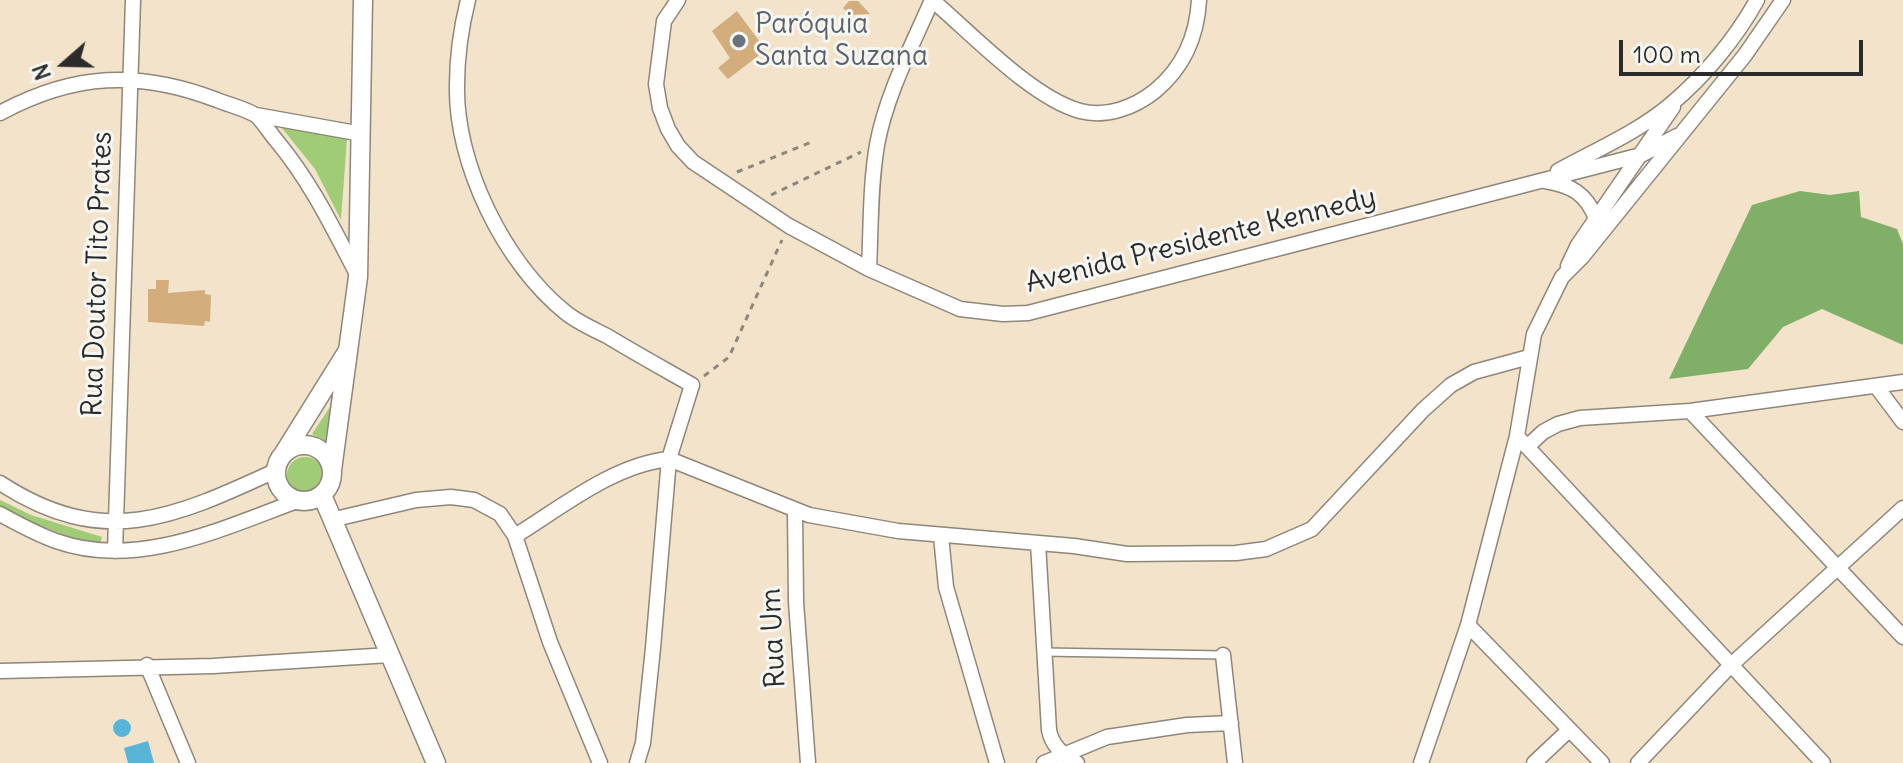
<!DOCTYPE html>
<html>
<head>
<meta charset="utf-8">
<style>
  body { margin:0 }
  #map { position:relative; width:1903px; height:763px; overflow:hidden; background:#f2e3ca; font-family:Delius,sans-serif }
  canvas { display:block }
  .north { position:absolute; left:24px; top:24px; width:80px; height:80px; -webkit-text-stroke:6px #f6f6f2; paint-order:stroke; rotate:250deg; font-size:22px; font-weight:700; line-height:32px; text-align:center; color:#2b2b2b }
  .north::after { content:''; display:block; margin:auto; width:28px; height:36px; background:#2b2b2b; clip-path:polygon(50% 0,100% 100%,50% 72%,0 100%) }
  .scale { position:absolute; left:1619px; top:40px; width:244px; height:36px; box-sizing:border-box; border:4px solid #2b2b2b; border-top:0; padding-left:10px; font-size:24px; line-height:28px; white-space:nowrap; color:#2b2b2b; -webkit-text-stroke:6px #f6f6f2; paint-order:stroke }
</style>
</head>
<body>
<div id="map">
<canvas width="1903" height="763"></canvas>
<div class="north">N</div>
<div class="scale">100 m</div>
</div>
<script>
const g = document.querySelector('canvas').getContext('2d');
g.lineJoin = 'round';
function fill(path, color) {
  g.fillStyle = color;
  g.fill(path, 'evenodd');
}
function trace(path, color, width, dash) {
  g.strokeStyle = color;
  g.lineWidth = width;
  g.lineCap = dash ? 'butt' : 'round';
  g.setLineDash(dash || []);
  g.stroke(path);
}
function label(font, color, halo, rows, align = 'center') {
  g.font = font + ' Delius,sans-serif';
  g.lineWidth = 6;
  g.setLineDash([]);
  g.textBaseline = 'middle';
  g.strokeStyle = halo;
  g.fillStyle = color;
  for (const [text, x, y, turn = 0] of rows) {
    g.save();
    g.translate(x, y);
    g.rotate((+turn || 0) * Math.PI / 180);
    g.textAlign = isNaN(turn) ? turn : align;
    if (halo) g.strokeText(text, 0, 0);
    g.fillText(text, 0, 0);
    g.restore();
  }
}
fill(new Path2D(`
  M281 127 347 139 341 220 315 169Z
  M338 395 329 443 312 434Z
  M287 475a18 18 0 1 1 36 0a18 18 0 1 1-36 0Z
  M0 500 31 515 102 537 100 544 80 541 8 513 0 508Z`), '#a0cb77');
fill(new Path2D(`
  M1800 191 1830 195 1859 191 1861 217 1897 229 1903 244V345L1822 309 1783 327 1748 369 1669 379 1752 205Z`), '#80af68');
fill(new Path2D(`
  M113 728a9 9 0 1 1 18 0a9 9 0 1 1-18 0Z
  M148 741 154 763H128L124 748Z`), '#58b5d7');
fill(new Path2D(`
  M849 1H858L870 14 850 15 843 8Z
  M737 11 766 50 728 79 718 68 730 58 712 31Z
  M156 280H169L168 293 205 290V294L211 295 210 322 205 321 204 326 148 322V289H156Z`), '#d4ad7d');
const lane = new Path2D(`
  M1044 652 1223 655`);
const street = new Path2D(`
  M468 0C461 28 457 56 457 85 455 163 504 263 565 312 577 322 593 329 607 336 635 353 664 369 692 385L669 459 653 648 643 743 637 763
  M678 0 664 21 656 84 660 108 668 129 678 146 693 162 789 226 869 269 960 309 1003 314 1028 313 1641 155 1677 136
  M932 0C971 33 1032 98 1080 111 1107 118 1135 107 1155 91 1184 67 1197 37 1199 0
  M0 113C74 73 139 70 217 100 229 105 247 109 257 116 264 123 270 133 276 140 311 182 333 228 358 276
  M256 115 362 134
  M1558 171C1596 150 1638 132 1670 105 1704 77 1736 38 1757 0
  M1545 181C1571 185 1587 194 1596 219
  M1568 266 1578 245 1673 107
  M869 269C871 228 870 186 877 145 886 95 912 46 932 0
  M1876 386 1903 422
  M1690 411 1903 637
  M1517 436 1823 763
  M1527 447 1543 432 1558 424 1580 418 1690 411 1903 382
  M0 483C103 550 173 518 275 471
  M795 511 796 602 808 763
  M0 514C18 524 37 534 56 541 137 570 223 528 297 501
  M331 520 416 500 451 497 474 500 500 514 515 536 550 642 600 763
  M515 536C562 507 613 465 669 459L809 515 898 531 1074 546 1127 554 1236 553 1266 549 1312 529 1423 410 1451 385 1474 372 1529 357
  M941 536 946 587 997 763
  M1038 543 1049 730C1052 746 1063 755 1077 763
  M115 551 133 0
  M1468 625 1602 763
  M1223 655 1235 763
  M147 665 188 763
  M0 671 213 666 390 655
  M1044 763 1107 737 1187 725 1231 723
  M1421 763 1468 625 1517 436 1534 334 1562 277 1582 257 1745 55 1783 0
  M1534 763 1569 730
  M1638 763 1730 666 1903 508`);
const secondary = new Path2D(`
  M276 473a28 28 0 1 1 56 0a28 28 0 1 1-56 0Z
  M284 453 347 352
  M332 470 358 277 363 0
  M322 495 436 763`);
trace(lane, '#8e877a', 10);
trace(street, '#8e877a', 17);
trace(secondary, '#8e877a', 21);
trace(new Path2D(`
  M737 172 814 141
  M771 195 861 152
  M704 376 729 357 782 240`), '#8e877a', 3, [6, 6]);
trace(lane, '#fff', 7);
trace(street, '#fff', 14);
trace(secondary, '#fff', 18);
for (const [x, y, r, color] of [
  [739,41,8,"#6b7280"]
]) {
  const dot = new Path2D();
  dot.arc(x, y, r, 0, 2 * Math.PI);
  g.fillStyle = color;
  g.fill(dot);
  trace(dot, '#f6f6f2', 3);
}
label('28px', '#5b616d', '#f6f6f2', [
  ["Paróquia",755,25],
  ["Santa Suzana",755,57]
], 'left');
label('28px', '#2b2b2b', '#f6f6f2', [
  ["Avenida Presidente Kennedy",1201,241,-14],
  ["Rua Doutor Tito Prates",98,274,-88],
  ["Rua Um",774,638,-93]
]);
</script>
</body>
</html>
